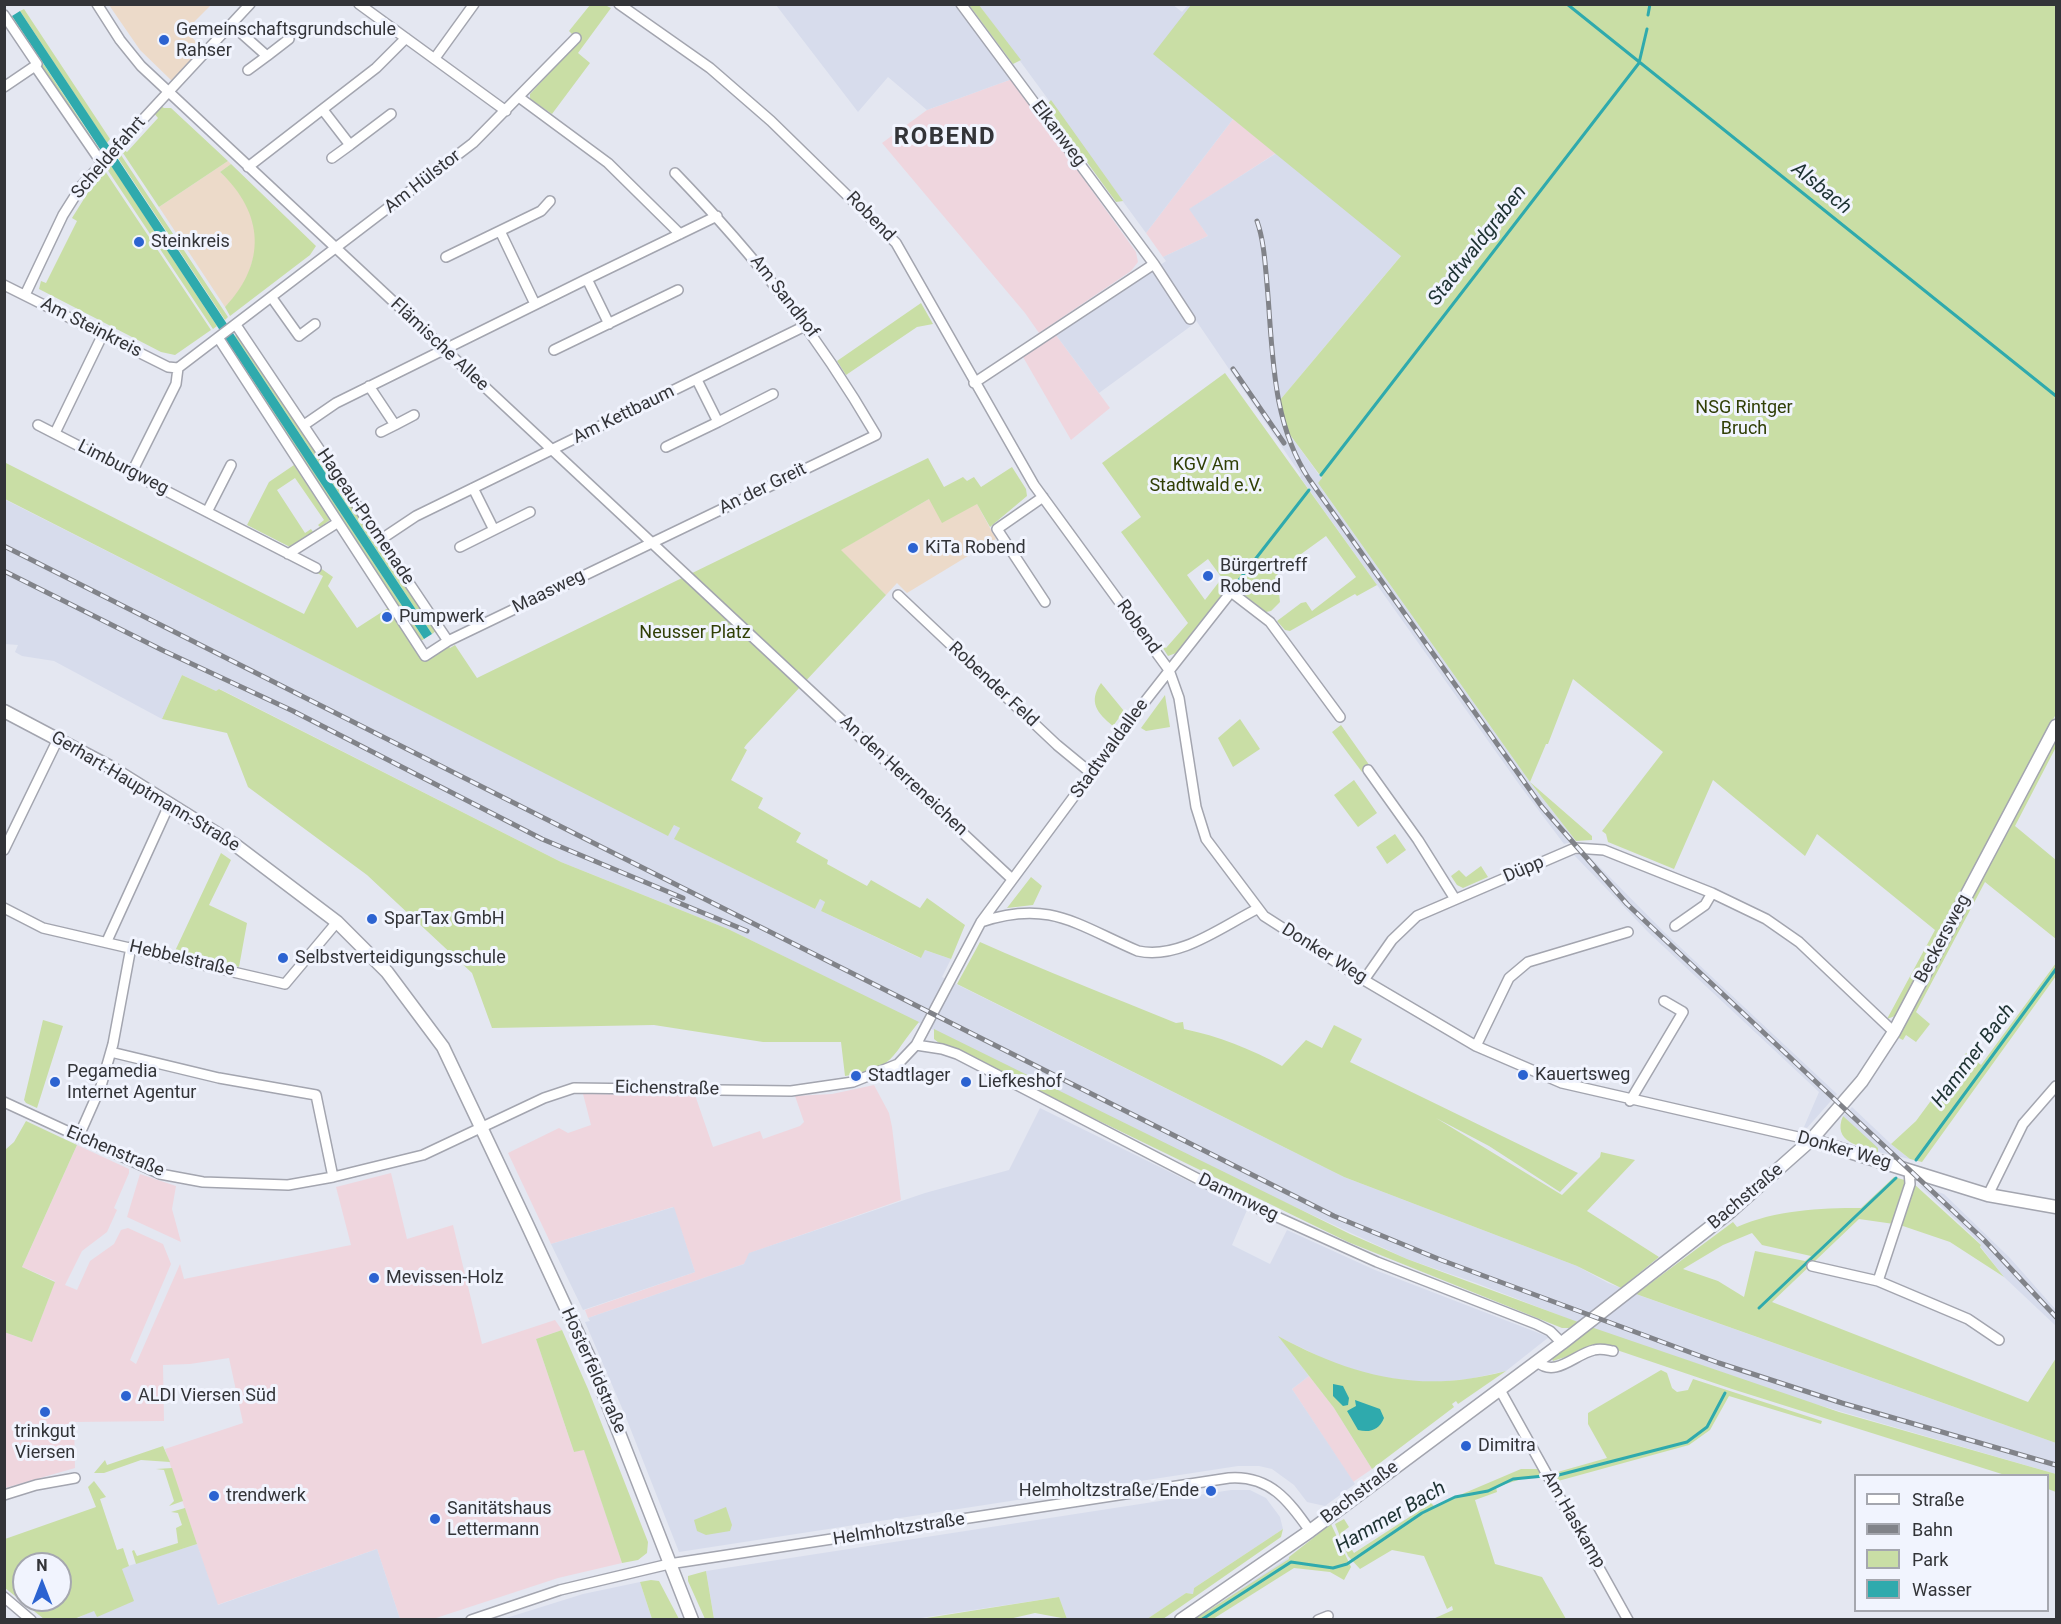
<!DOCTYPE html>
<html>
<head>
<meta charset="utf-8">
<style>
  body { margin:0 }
  #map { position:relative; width:2061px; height:1624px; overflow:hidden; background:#e4e7f1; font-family:Roboto,sans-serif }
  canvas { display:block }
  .frame { position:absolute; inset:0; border:6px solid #333438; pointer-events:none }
  .legend { position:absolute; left:1854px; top:1474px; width:195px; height:138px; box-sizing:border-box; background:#f1f4fe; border:2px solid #a5a7af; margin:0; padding:8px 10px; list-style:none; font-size:18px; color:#333438 }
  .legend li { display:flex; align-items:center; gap:12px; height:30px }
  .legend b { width:30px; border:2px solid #a5a7af }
  .north { position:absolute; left:12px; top:1552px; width:60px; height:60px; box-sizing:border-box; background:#f1f4fe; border:2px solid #a5a7af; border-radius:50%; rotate:0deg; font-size:16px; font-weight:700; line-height:24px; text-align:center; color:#333438 }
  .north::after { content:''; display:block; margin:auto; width:21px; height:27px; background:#2c63d1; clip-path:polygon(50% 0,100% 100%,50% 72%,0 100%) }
</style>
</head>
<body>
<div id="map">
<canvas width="2061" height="1624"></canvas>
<div class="frame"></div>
<ul class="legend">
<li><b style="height:8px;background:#fff"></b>Straße</li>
<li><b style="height:8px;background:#818389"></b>Bahn</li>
<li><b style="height:16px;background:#c9dea5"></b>Park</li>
<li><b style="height:16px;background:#2faaad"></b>Wasser</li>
</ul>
<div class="north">N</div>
</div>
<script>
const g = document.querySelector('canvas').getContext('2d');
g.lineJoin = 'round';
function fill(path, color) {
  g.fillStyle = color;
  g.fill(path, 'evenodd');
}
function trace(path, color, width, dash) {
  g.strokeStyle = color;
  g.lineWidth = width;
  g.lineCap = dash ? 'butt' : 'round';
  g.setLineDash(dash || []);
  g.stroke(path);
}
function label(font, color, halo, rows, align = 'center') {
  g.font = font + ' Roboto,sans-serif';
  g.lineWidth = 6;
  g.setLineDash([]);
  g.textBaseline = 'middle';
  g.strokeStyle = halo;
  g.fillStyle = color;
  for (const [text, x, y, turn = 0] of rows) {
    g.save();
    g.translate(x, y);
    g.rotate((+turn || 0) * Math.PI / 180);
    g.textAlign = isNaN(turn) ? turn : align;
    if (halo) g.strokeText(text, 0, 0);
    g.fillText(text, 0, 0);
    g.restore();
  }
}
fill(new Path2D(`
  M1012 79 1136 252 1138 262 1131 271 1039 333 1025 313 882 143 927 110Z
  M1233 119 1276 153 1190 209 1208 236 1163 257 1146 233Z
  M1056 335 1110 408 1071 440 1023 357Z
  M874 1085 889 1113 892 1127 901 1200 750 1253 744 1264 588 1318 585 1310 695 1272 673 1207 551 1244 508 1153 559 1128 568 1133 591 1125 583 1094 695 1095 713 1147 760 1131 763 1139 800 1126 804 1122 795 1096 832 1094Z
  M77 1145 129 1169V1173L114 1208 117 1210 107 1232 82 1251 65 1285 77 1290 90 1261 114 1244 121 1230 128 1228 163 1244 171 1264 130 1360 136 1364 180 1264 184 1279 351 1245 336 1187 391 1173 407 1239 453 1225 482 1344 555 1320 562 1330 536 1339 574 1452 584 1449 622 1563 558 1578 433 1619H400L377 1549 217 1605 165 1449 243 1423 229 1358 190 1364 163 1365 164 1421 74 1422 75 1468 5 1488 4 1332 32 1342 55 1281 22 1267Z
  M140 1174 176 1186 172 1209 181 1242 127 1217Z
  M1309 1376 1334 1408 1372 1469 1353 1482 1292 1389Z`), '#efd6de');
fill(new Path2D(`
  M1172 4 1182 12 1188 5H1200L1233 119 1146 233 979 5Z
  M776 5H955L1012 79 927 110 888 77 858 112Z
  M1286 147 1405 251 1280 400 1288 432 1322 479 1318 483 1530 782 1576 841 1564 844 1521 787 1300 477 1301 475 1159 266 1166 261 1163 257 1208 236 1189 209Z
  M1152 271 1191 326 1099 393 1056 335Z
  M4 499 668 835 674 825 680 828 675 839 815 909 820 899 825 902 821 911 920 958 925 950 951 959 942 977 1344 1177 1577 1266 1608 1283 1644 1297 2056 1443V1474L1801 1400 1605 1333 1476 1283 1407 1259 1267 1194 728 929 561 862 220 689 216 691 182 675 162 719 54 661 22 656 15 652 18 645 5 644Z
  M1587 854 1664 932 1837 1094 1807 1128 1804 1127 1819 1092 1649 933 1574 855Z
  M1852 1107 1891 1144 1910 1159 1878 1152 1843 1116Z
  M1040 1108 1247 1210 1232 1245 1270 1264 1287 1230 1375 1270 1549 1337 1506 1371 1469 1379 1427 1383 1380 1377 1341 1367 1279 1337 1309 1376 1292 1389 1355 1484 1325 1506 1307 1502 1294 1485 1272 1469 1259 1466H1238L679 1552 625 1415 585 1322 590 1321 588 1318 744 1264 749 1253 925 1193 1009 1170Z
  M1919 1185 1944 1194 2010 1258 2056 1310V1326L2004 1277 1980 1246 1981 1244Z
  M674 1207 695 1272 583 1310 551 1244Z
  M1231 1490H1250L1266 1498 1280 1517 1283 1529 1194 1588 1193 1594 1186 1593 1147 1619H1067L1059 1597 914 1619H714L706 1571Z
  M197 1544 218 1605 377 1549 400 1619 74 1620 94 1610 97 1616 122 1568Z
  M1289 1557 1290 1559 1264 1577 1193 1620Z
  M640 1582 652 1619H503L583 1594Z`), '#d7dcec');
fill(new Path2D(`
  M109 5H211L186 30 202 49 172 81 140 50Z
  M228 161 231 164 220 172 233 184 249 208 255 231V252L248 276 237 294 225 307 159 207Z
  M929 499 977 504 996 539 907 593 897 583 886 595 840 550Z`), '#ecdac9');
fill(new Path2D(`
  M590 5H605L611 8 578 53 590 63 552 114 530 99V94L579 41 569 31Z
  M969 5H979L1021 60 1013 64Z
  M1191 5H2056V714L1895 1016 1887 1019 1935 930 1817 834 1805 856 1713 780 1674 869 1608 842 1606 834 1602 831 1663 752 1573 679 1548 744H1546L1530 782 1592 836V840L1576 841 1530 782 1318 483 1322 478 1288 432 1280 400 1401 256 1153 54Z
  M24 9 110 139 107 143 20 11Z
  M12 16 100 150 97 154 8 19Z
  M1051 100 1123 201 1116 202 1046 106Z
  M159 105 164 108H171L228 161 159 207 123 153 124 150 127 152 158 118 153 112Z
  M121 155 228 317 225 320 118 158Z
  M231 164 316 246 310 255 230 316 225 307C267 263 264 213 220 172Z
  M111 165 217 326 213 329 107 169Z
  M105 171 211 330 175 355 161 352 39 289 41 281 46 283 77 221 72 218 92 186Z
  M921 303 933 324 917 327 846 375 837 361Z
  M239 333 436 631 432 634 235 336Z
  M228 342 424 639 420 642 224 345Z
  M1225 373 1377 585 1357 596 1355 594 1290 631 1285 630 1277 621 1301 603 1306 602 1312 611 1356 577 1326 536 1279 570 1277 576 1280 602 1271 611 1266 612 1231 585 1179 652 1168 656 1161 645 1166 648 1188 623 1121 532 1141 517 1102 463ZM1208 559 1222 578 1205 600 1187 575Z
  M928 458 944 487 963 477 967 481 974 477 981 487 1012 467 1026 489 1027 496 990 527 977 504 942 523 929 499 841 550 886 595 746 745 744 748 747 750 731 780 763 798 758 808 801 833 796 842 828 860 827 864 867 886 871 880 920 908 927 898 965 925 951 959 925 950 921 958 821 911 825 902 820 899 815 909 674 839 680 828 674 825 668 836 5 499 4 462 304 614 323 576 313 571 316 565 333 577 328 586 357 628 388 608 423 660 448 644 450 648 455 645 477 678Z
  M294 465 330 520 320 527 318 525 324 520 295 478 277 490 305 533 311 529 313 532 290 547 247 525 269 482Z
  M182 675 216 691 219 689 561 862 728 929 919 1022C889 1058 897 1067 845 1076L841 1042H763L654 1025 492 1028 472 973 367 875 248 787 227 733 162 719Z
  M1101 683 1124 711 1113 726C1097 713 1088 702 1101 683Z
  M1165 695 1170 727 1146 731 1141 728Z
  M1240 719 1260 749 1233 767 1218 738Z
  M1341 725 1370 766 1362 772 1332 732Z
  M2056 737V747L2015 826 2056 860V939L1985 882 1916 1012 1930 1024 1916 1042 1906 1035 1903 1040 1897 1037Z
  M1354 780 1377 813 1358 827 1334 795Z
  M1395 834 1406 850 1387 864 1376 847Z
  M221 853 231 860 209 905 247 923 239 967 175 951Z
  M1481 866 1488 877 1463 888 1457 885 1451 876 1459 870 1466 877Z
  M1031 877 1042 886 1033 905 1007 908Z
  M980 942C1045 971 1110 996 1176 1023L1183 1022 1184 1029C1218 1036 1251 1049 1282 1066L1306 1040 1322 1048 1334 1025 1362 1039 1350 1062 1578 1173 1560 1192 1489 1146 1436 1118 1562 1195 1600 1157 1601 1152 1635 1160 1587 1211 1659 1257 1621 1288 1577 1266 1344 1177 957 984Z
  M2056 963V976L1922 1162 1910 1159 1891 1144 1916 1121 1966 1053 1981 1065Z
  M43 1020 63 1026 37 1108 26 1103 24 1100Z
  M934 1029 1350 1234 1407 1259 1578 1322 1569 1328H1562L1348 1242 939 1043 934 1039Z
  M1843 1116 1878 1148V1152C1859 1146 1832 1142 1843 1116Z
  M26 1121 77 1145 22 1267 55 1282 32 1342 4 1332 5 1150 14 1142Z
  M1894 1177 1908 1181 1894 1224 1859 1219 1772 1302 2028 1402 2056 1358V1443L1636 1294 1733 1222 1737 1227C1776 1210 1819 1208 1861 1208ZM1752 1233 1762 1245 1811 1256 1805 1261 1755 1251 1744 1297 1718 1281 1683 1269 1723 1245Z
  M1914 1184 1981 1245 1980 1247 2004 1277 1950 1242 1900 1225Z
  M1591 1327 1839 1412 2056 1474V1492L2048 1489V1476L2005 1475 1732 1389 1602 1345 1553 1361 1552 1359Z
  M562 1330 588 1389 648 1542 647 1553 638 1560 622 1563 584 1450 574 1452 536 1339Z
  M1278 1336C1353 1377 1422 1394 1506 1371L1458 1404 1456 1401 1452 1404 1454 1407 1372 1469 1334 1408Z
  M1661 1370 1667 1373 1672 1388 1677 1392 1688 1390 1693 1379 1822 1421 1821 1424 1729 1396 1710 1430 1689 1445 1558 1481 1554 1473 1607 1458 1588 1424V1413Z
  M163 1446 170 1462 141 1460 104 1473H94L105 1460 107 1465Z
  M172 1468 183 1501 169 1506 174 1501 164 1470 156 1469Z
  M1521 1469H1538L1543 1478 1528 1477 1496 1487 1497 1492 1475 1500 1495 1564 1542 1577 1566 1619H1433L1453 1610 1452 1606 1447 1609 1424 1556 1392 1550 1360 1569 1348 1556 1335 1524 1344 1519 1349 1527 1341 1533 1354 1553 1431 1503 1434 1506Z
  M94 1481 106 1497 100 1499 117 1550 123 1548 129 1566 122 1569 134 1601 97 1617 94 1611 74 1619H44L5 1588V1539L96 1507 88 1487ZM24 1564H60V1600H24Z
  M726 1507 732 1525 730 1531 706 1535 697 1531 694 1520Z
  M185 1508 197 1544 136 1564 132 1551 134 1550 137 1556 178 1543 176 1528 182 1525 178 1513 171 1512Z
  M1331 1524 1351 1567 1344 1580 1330 1572 1294 1568 1213 1619H1195L1289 1559V1557Z
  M1283 1529 1281 1537 1163 1619H1147L1186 1593 1193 1594 1194 1588Z
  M706 1571 714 1619H705L688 1581V1576Z
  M651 1580 659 1581 679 1619H652L640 1582Z
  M1059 1597 1067 1619 1035 1613 1009 1619 914 1620Z`), '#c9dea5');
fill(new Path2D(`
  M20 11 432 634 424 639 12 16Z
  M1333 1384 1343 1386 1349 1398 1348 1405 1343 1406 1333 1396Z
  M1355 1400 1380 1409 1384 1418C1379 1430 1370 1433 1358 1430L1347 1411 1356 1406Z`), '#2faaad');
trace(new Path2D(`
  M1567 4 2056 396
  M1648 15 1650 4
  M1321 475 1639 63 1647 29
  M1236 584 1309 490
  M1916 1160 2056 969
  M1759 1308 1896 1178
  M1551 1477 1687 1442 1707 1427 1725 1393
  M1201 1620 1291 1562 1333 1568 1347 1564 1422 1513 1455 1497 1488 1491 1513 1479 1544 1476`), '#2faaad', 3);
const minor = new Path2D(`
  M97 4 120 40 141 66 1012 879
  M359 4 506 111
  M619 4 710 68 771 121 896 243 1034 485 1169 670 1179 698 1196 807 1206 839 1264 916 1364 980 1476 1046 1562 1083 1811 1140
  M961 4 1154 264 1190 319
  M4 15 37 64 35 66 101 162
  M231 24 267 56 289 39
  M435 58 474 4
  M248 70 267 56
  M4 87 35 66
  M520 98 608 163 680 234
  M323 110 350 145 391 114
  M332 158 350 145
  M248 167 376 68 406 38
  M500 231 535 304
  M446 257 541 211 550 201
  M587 279 717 216
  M4 285 168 367 178 368
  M25 295 63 215 82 185 250 4
  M272 298 299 336 315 324
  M236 325 448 641
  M219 339 425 656 448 641 876 435C817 334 756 257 675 173
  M554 350 678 290
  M697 380 718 422 773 394
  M974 383 1154 264
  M369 386 395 425 414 415
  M38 425 316 568
  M304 425 336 403 587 279 609 324
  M381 432 395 425
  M55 433 103 334
  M666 447 718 422
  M132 472 176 384 178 368 473 143 576 38
  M473 488 494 530 530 512
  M1043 497 997 529 1045 602
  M208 510 231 465
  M380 540 416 516 807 325
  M460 547 494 530
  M288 554 337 523
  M898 595 1057 745 1091 773
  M1368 770 1418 840 1455 899
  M4 850 58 739
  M4 908 43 928 285 984 337 922
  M981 922C1049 899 1077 925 1138 951 1179 960 1221 927 1257 909
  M1675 926 1705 905 1712 893
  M107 941 170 803
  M1364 980 1392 940 1417 916 1575 848 1604 850 1712 893 1766 919 1799 942 1894 1032
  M916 1045 942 1049 957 1054 1235 1198 1377 1262 1536 1324 1550 1331 1562 1343
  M1476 1046 1509 978 1528 962 1628 932
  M111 1052 219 1078 316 1095 333 1177
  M1630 1101 1683 1012 1664 1001
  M4 1102 160 1174 203 1182 288 1185 333 1177 423 1155 544 1098 574 1088 791 1091 853 1082 898 1064 916 1045 981 922 1132 718 1231 592 1270 622 1340 717
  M78 1138 101 1086 113 1044 131 947
  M1909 1170 1910 1184 1878 1281 1968 1319 1999 1340
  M1988 1195 2023 1124 2056 1086
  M1812 1266 1878 1281
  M1537 1362C1556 1378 1575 1354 1594 1350 1601 1348 1607 1350 1613 1351
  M1500 1390 1628 1620
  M4 1495 36 1485 75 1478
  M4 1597 31 1620
  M471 1620 560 1590 669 1564 1229 1478C1270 1475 1289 1501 1310 1531
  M1318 1620 1328 1616`);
const tertiary = new Path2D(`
  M4 711 112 768 234 844 337 922 387 972 443 1047 526 1222 592 1364 692 1620
  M1811 1140 1988 1195 2056 1207
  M1181 1620 1310 1531 1562 1343 1731 1211 1811 1140 1862 1081 1894 1032 2056 726`);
trace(minor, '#a3a5af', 12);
trace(tertiary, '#a3a5af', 15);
trace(minor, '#fff', 9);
trace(tertiary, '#fff', 12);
const rail = new Path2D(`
  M1257 221C1264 241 1265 263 1267 284 1273 351 1271 421 1309 479L1542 807 1627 904 1984 1240 2056 1317
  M1233 369 1284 443
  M4 546 1334 1216 1441 1260 1719 1363 1842 1403 2056 1465
  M4 571 162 650 293 711 542 839 683 898
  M672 900 747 931`);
trace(rail, '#818389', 5);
trace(rail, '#f1f4fe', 3, [9]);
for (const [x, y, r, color] of [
  [164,40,6,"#2c63d1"],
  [139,242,6,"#2c63d1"],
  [913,548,6,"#2c63d1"],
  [1208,576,6,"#2c63d1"],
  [387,617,6,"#2c63d1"],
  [372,919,6,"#2c63d1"],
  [283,958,6,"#2c63d1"],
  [1523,1075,6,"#2c63d1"],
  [856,1076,6,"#2c63d1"],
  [55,1082,6,"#2c63d1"],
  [966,1082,6,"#2c63d1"],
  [374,1278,6,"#2c63d1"],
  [126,1396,6,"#2c63d1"],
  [45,1412,6,"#2c63d1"],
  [1466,1446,6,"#2c63d1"],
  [1211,1491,6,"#2c63d1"],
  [214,1496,6,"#2c63d1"],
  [435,1519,6,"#2c63d1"]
]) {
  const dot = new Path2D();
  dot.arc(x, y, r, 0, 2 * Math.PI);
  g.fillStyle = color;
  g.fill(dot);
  trace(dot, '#f1f4fe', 2);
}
label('18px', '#333438', '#f1f4fe', [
  ["Gemeinschaftsgrundschule",176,30],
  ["Rahser",176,51],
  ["Steinkreis",151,242],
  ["KiTa Robend",925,548],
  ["Bürgertreff",1220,566],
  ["Robend",1220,587],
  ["Pumpwerk",399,617],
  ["SparTax GmbH",384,919],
  ["Selbstverteidigungsschule",295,958],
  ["Pegamedia",67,1072],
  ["Internet Agentur",67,1093],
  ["Kauertsweg",1535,1075],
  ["Stadtlager",868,1076],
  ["Liefkeshof",978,1082],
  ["Mevissen-Holz",386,1278],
  ["ALDI Viersen Süd",138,1396],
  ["trinkgut",45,1432,"center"],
  ["Viersen",45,1453,"center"],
  ["Dimitra",1478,1446],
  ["Helmholtzstraße/Ende",1199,1491,"right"],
  ["trendwerk",226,1496],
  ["Sanitätshaus",447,1509],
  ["Lettermann",447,1530]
], 'left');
label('18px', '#333438', '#f1f4fe', [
  ["Elkanweg",1058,134,53],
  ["Scheldefahrt",109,158,-49],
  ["Am Hülstor",423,182,-38],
  ["Robend",870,217,46],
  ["Am Sandhof",784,297,52],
  ["Am Steinkreis",91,328,27],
  ["Flämische Allee",439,345,43],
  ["Am Kettbaum",624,415,-26],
  ["Limburgweg",123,468,27],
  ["An der Greit",763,489,-26],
  ["Hageau-Promenade",365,517,56],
  ["Maasweg",549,592,-26],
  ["Robend",1138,627,54],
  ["Robender Feld",993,685,43],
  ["Stadtwaldallee",1110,749,-54],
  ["An den Herreneichen",903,776,43],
  ["Gerhart-Hauptmann-Straße",145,792,31],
  ["Düpp",1524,870,-23],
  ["Beckersweg",1943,939,-62],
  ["Donker Weg",1324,954,32],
  ["Hebbelstraße",182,959,13],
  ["Eichenstraße",667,1089,1],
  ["Donker Weg",1844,1151,16],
  ["Eichenstraße",115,1152,23],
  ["Bachstraße",1746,1197,-40],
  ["Dammweg",1238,1198,26],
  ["Hosterfeldstraße",593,1371,66],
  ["Bachstraße",1360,1493,-37],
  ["Am Haskamp",1573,1520,60],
  ["Helmholtzstraße",899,1530,-9]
]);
label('18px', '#303f06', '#f1f4fe', [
  ["NSG Rintger",1744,408],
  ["Bruch",1744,429],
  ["KGV Am",1206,465],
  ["Stadtwald e.V.",1206,486],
  ["Neusser Platz",695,633]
]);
label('italic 20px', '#1d3232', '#f1f4fe', [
  ["Alsbach",1821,189,39],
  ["Stadtwaldgraben",1478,246,-52],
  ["Hammer Bach",1974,1056,-53],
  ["Hammer Bach",1391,1518,-30]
]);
g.letterSpacing = '1.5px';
label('bold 24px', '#333438', '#f1f4fe', [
  ["ROBEND",945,138]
]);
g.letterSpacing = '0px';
</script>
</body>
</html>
